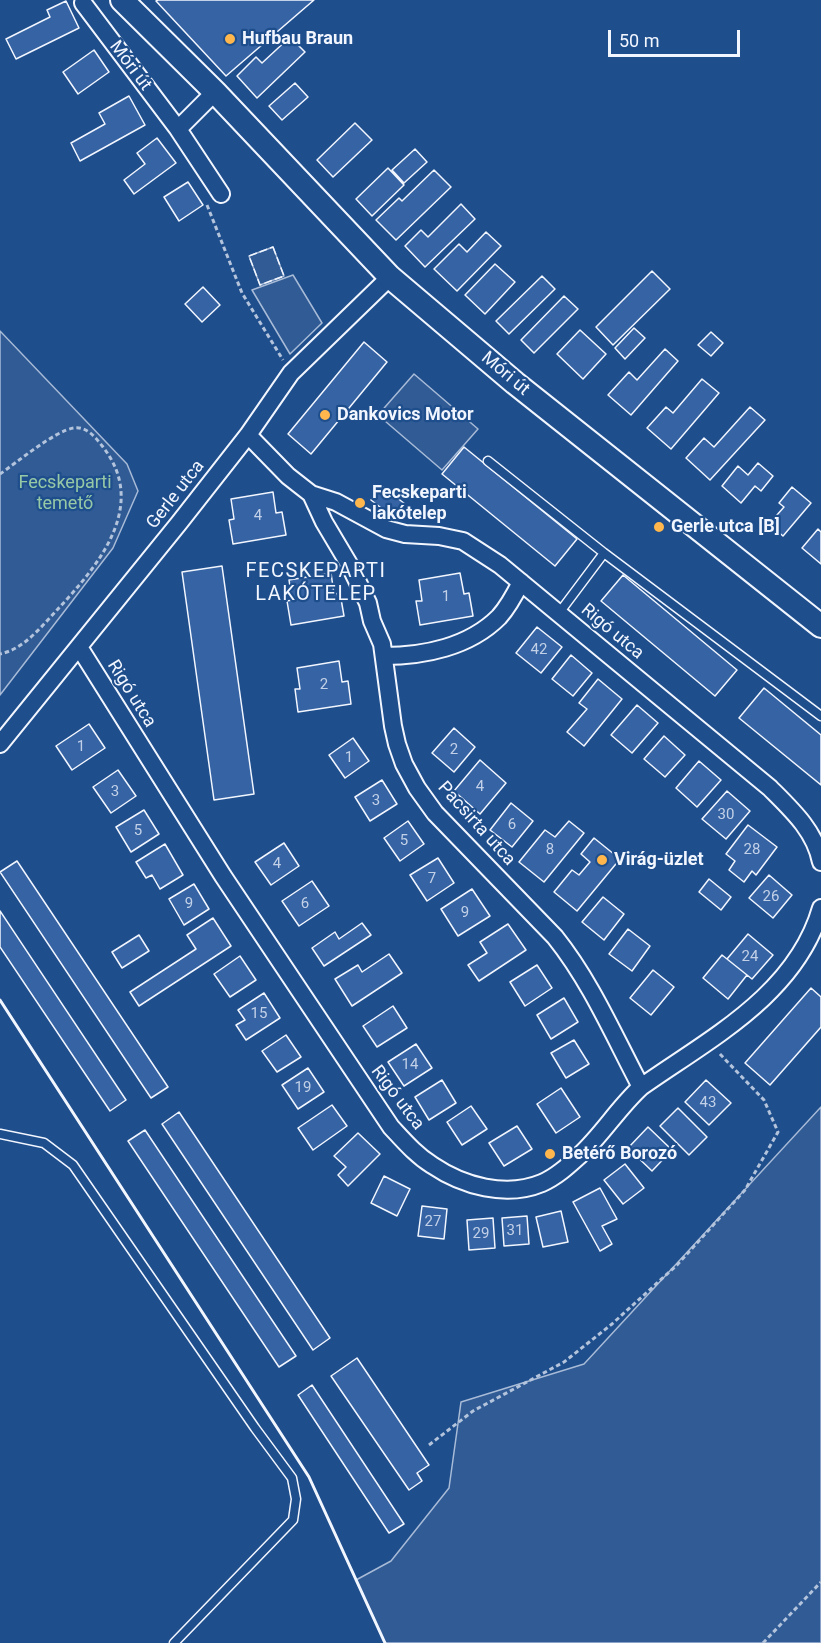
<!DOCTYPE html>
<html>
<head>
<meta charset="utf-8">
<style>
  body { margin:0 }
  #map { position:relative; width:821px; height:1643px; overflow:hidden; background:#1f4e8c; font-family:Roboto,sans-serif }
  canvas { display:block }
  .scale { position:absolute; left:608px; top:30px; width:132px; height:27px; box-sizing:border-box; border:3px solid #f2f6ff; border-top:0; padding-left:8px; font-size:18px; line-height:21px; white-space:nowrap; color:#f2f6ff; -webkit-text-stroke:4px #1f4e8c; paint-order:stroke }
</style>
</head>
<body>
<div id="map">
<canvas width="821" height="1643"></canvas>
<div class="scale">50 m</div>
</div>
<script>
const g = document.querySelector('canvas').getContext('2d');
g.lineJoin = 'round';
function fill(path, color) {
  g.fillStyle = color;
  g.fill(path, 'evenodd');
}
function trace(path, color, width, dash) {
  g.strokeStyle = color;
  g.lineWidth = width;
  g.lineCap = dash ? 'butt' : 'round';
  g.setLineDash(dash || []);
  g.stroke(path);
}
function label(font, color, halo, rows, align = 'center') {
  g.font = font + ' Roboto,sans-serif';
  g.lineWidth = 4.5;
  g.setLineDash([]);
  g.textBaseline = 'middle';
  g.strokeStyle = halo;
  g.fillStyle = color;
  for (const [text, x, y, turn = 0] of rows) {
    g.save();
    g.translate(x, y);
    g.rotate((+turn || 0) * Math.PI / 180);
    g.textAlign = isNaN(turn) ? turn : align;
    if (halo) g.strokeText(text, 0, 0);
    g.fillText(text, 0, 0);
    g.restore();
  }
}
const built = new Path2D(`
  M273 247 284 276 260 285 249 256Z
  M293 275 322 323 290 354 252 290Z
  M0 331 127 464 138 491 113 548 0 695Z
  M414 374 478 429 442 470 378 415Z
  M821 1107V1643H385L356 1580 391 1561 449 1488 461 1402 584 1364Z`);
fill(built, '#305b95');
trace(built, '#a8bbd7', 1.5);
const building = new Path2D(`
  M158 0H314L226 76 156 1Z
  M66 1 79 28 16 59 6 39 50 17 47 10Z
  M290 37 305 52 257 98 237 76 256 57 262 63Z
  M94 50 109 72 78 94 63 72Z
  M295 83 308 97 282 120 269 106Z
  M129 96 145 125 80 161 71 143 105 124 99 113Z
  M355 123 372 140 333 177 317 160Z
  M157 138 176 163 134 194 124 180 145 164 137 153Z
  M415 149 427 162 404 183 392 170Z
  M388 168 404 185 372 216 356 199Z
  M434 170 451 187 396 240 376 220 399 198 402 201Z
  M188 182 203 205 179 221 164 197Z
  M461 204 475 219 425 267 405 246 421 230 428 237Z
  M486 232 501 246 457 291 434 269 459 244 467 252Z
  M495 264 515 282 485 314 465 295Z
  M652 271 670 289 613 345 596 327Z
  M542 276 555 289 509 334 496 321Z
  M203 287 220 305 202 322 185 304Z
  M564 296 578 309 534 353 521 340Z
  M634 328 645 338 625 359 615 348Z
  M580 330 606 354 583 379 557 354Z
  M711 332 723 343 711 356 698 345Z
  M364 342 387 362 311 454 288 434Z
  M665 349 678 361 631 415 608 395 629 372 637 380Z
  M702 379 719 393 671 449 647 428 666 407 673 413Z
  M750 407 765 420 710 480 686 458 704 438 714 447Z
  M464 447 577 539 555 566 442 474Z
  M758 463 773 476 761 491 755 486 741 503 722 486 738 466 748 475Z
  M382 486 405 504 394 518 371 500Z
  M792 487 811 503 783 536 769 524 784 507 779 503Z
  M273 492 276 513 282 512 286 535 233 544 229 520 234 519 231 499Z
  M818 529 821 532V564L802 548Z
  M222 566 254 794 214 800 182 572Z
  M331 573 334 594 340 593 344 616 291 625 287 601 292 600 289 580Z
  M460 573 464 594 469 593 473 616 420 625 416 601H422L419 580Z
  M623 575 737 670 715 696 601 601Z
  M537 627 562 647 541 673 516 653Z
  M571 655 592 673 573 696 552 679Z
  M339 661 342 682 348 681 351 704 298 712 295 689H300L297 668Z
  M598 679 622 699 584 746 567 732 587 709 579 703Z
  M764 688 821 735V785L739 718Z
  M637 705 658 723 632 753 611 735Z
  M89 724 105 748 72 770 56 746Z
  M454 728 475 747 454 772 432 753Z
  M664 736 685 755 665 777 644 759Z
  M353 738 369 761 345 778 329 755Z
  M480 760 506 783 480 814 454 791Z
  M699 761 721 780 697 807 676 788Z
  M118 770 136 796 111 813 93 787Z
  M382 780 397 804 370 821 355 797Z
  M727 791 750 811 726 839 702 819Z
  M511 803 533 821 512 847 490 830Z
  M144 810 159 834 131 852 116 827Z
  M408 821 424 844 400 861 384 838Z
  M569 821 584 833 544 882 519 862 545 830 555 837Z
  M748 825 777 847 756 875 752 871 744 882 729 870 735 861 726 854Z
  M594 838 620 859 577 911 554 892 572 870 579 875 590 862 581 854Z
  M284 843 299 866 271 885 255 862Z
  M165 844 183 875 160 889 152 875 146 878 136 862Z
  M438 858 454 883 427 901 410 875Z
  M17 861 168 1087 151 1098 0 872Z
  M769 875 792 895 773 918 749 898Z
  M709 879 731 897 721 910 699 892Z
  M312 881 329 906 299 926 282 901Z
  M194 884 209 909 184 925 169 899Z
  M472 889 490 916 458 936 441 909Z
  M603 897 624 914 604 940 582 922Z
  M0 911 126 1100 110 1111 0 947Z
  M213 918 231 946 139 1006 130 992 196 949 187 935Z
  M362 923 371 935 324 966 312 948 335 932 339 939Z
  M508 924 526 950 479 981 468 965 487 953 480 942Z
  M628 929 650 946 632 971 609 954Z
  M748 934 773 955 752 979 727 959Z
  M139 935 149 951 122 968 112 952Z
  M389 954 402 973 352 1006 335 979 358 965 362 972Z
  M722 955 747 975 728 999 703 978Z
  M240 956 256 980 230 997 214 974Z
  M537 965 552 988 525 1006 510 982Z
  M653 970 674 987 651 1015 630 998Z
  M811 988 821 997V1027L770 1085 745 1063Z
  M264 993 280 1018 246 1040 236 1025 245 1020 238 1010Z
  M564 998 578 1022 551 1039 537 1015Z
  M393 1006 407 1028 377 1047 363 1026Z
  M286 1035 301 1057 277 1072 262 1051Z
  M574 1040 589 1064 566 1078 551 1053Z
  M416 1044 432 1068 404 1086 388 1062Z
  M308 1068 324 1092 298 1109 282 1085Z
  M442 1080 456 1103 429 1120 415 1097Z
  M706 1080 731 1103 709 1125 685 1102Z
  M561 1088 580 1117 556 1133 537 1104Z
  M332 1105 347 1126 313 1150 298 1128Z
  M471 1106 487 1129 462 1145 447 1122Z
  M678 1108 707 1137 689 1155 660 1126Z
  M179 1112 330 1338 313 1350 162 1124Z
  M517 1126 532 1149 504 1166 489 1143Z
  M648 1127 672 1150 652 1171 628 1148Z
  M145 1130 296 1356 279 1367 128 1141Z
  M358 1133 380 1154 348 1186 338 1175 346 1167 334 1156Z
  M625 1164 644 1188 623 1204 604 1180Z
  M384 1176 410 1189 397 1216 371 1203Z
  M600 1188 617 1219 602 1226 612 1244 600 1251 573 1202Z
  M422 1206 447 1209 444 1239 418 1236Z
  M561 1211 568 1242 543 1247 536 1217Z
  M527 1216 529 1244 504 1246 502 1218Z
  M493 1218 495 1248 469 1250 467 1220Z
  M357 1358 429 1465 417 1473 422 1481 409 1490 331 1376Z
  M312 1385 404 1524 389 1533 298 1395Z`);
fill(building, '#3563a3');
trace(building, '#f2f6ff', 1.5);
const lane = new Path2D(`
  M488 461 604 553 821 716
  M559 613 604 553
  M0 1134 44 1143 73 1165 255 1428 292 1478 296 1499 293 1520 174 1643`);
const street = new Path2D(`
  M83 3 178 129 221 194
  M178 129 215 92
  M248 435 288 476 311 494 336 502 386 529 405 534 439 536 463 541 500 565 770 788C792 810 815 831 821 862
  M311 494 324 522 349 564 368 603 372 621 382 644 393 726 397 744 404 764 417 788 435 813 555 937C591 982 614 1036 641 1087
  M79 647 223 876 391 1127C404 1141 416 1155 432 1165 463 1186 506 1198 542 1183 556 1177 568 1166 579 1156 602 1135 618 1108 641 1087 709 1039 796 995 821 908
  M384 656C424 656 469 647 499 617 508 607 515 594 521 582
  M0 744 179 523 248 435 291 373 390 277`);
const secondary = new Path2D(`
  M122 0 215 92 390 277 515 383 821 626`);
trace(lane, '#f2f6ff', 11);
trace(street, '#f2f6ff', 20);
trace(secondary, '#f2f6ff', 26);
trace(new Path2D(`
  M207 205 242 293 283 360
  M0 474C16 463 56 430 74 428 87 426 96 438 103 447 149 506 98 566 57 610 41 627 24 649 0 654
  M429 1445 473 1411 564 1362 612 1324 677 1265 745 1190 778 1132 764 1100 718 1052
  M763 1643 821 1582`), '#b3c4dc', 3, [4.5, 3]);
trace(lane, '#1f4e8c', 8);
trace(street, '#1f4e8c', 16);
trace(secondary, '#1f4e8c', 22);
trace(new Path2D(`
  M273 247 284 276 260 285 249 256Z`), '#f2f6ff', 1.5, [8, 3]);
trace(new Path2D(`
  M0 1000 309 1477 385 1643`), '#f2f6ff', 3);
for (const [x, y, r, color] of [
  [230,39,6,"#ffb74d"],
  [325,415,6,"#ffb74d"],
  [360,503,6,"#ffb74d"],
  [659,527,6,"#ffb74d"],
  [602,860,6,"#ffb74d"],
  [550,1154,6,"#ffb74d"]
]) {
  const dot = new Path2D();
  dot.arc(x, y, r, 0, 2 * Math.PI);
  g.fillStyle = color;
  g.fill(dot);
  trace(dot, '#1f4e8c', 2);
}
label('15px', '#c3d1e8', null, [
  ["4",258,516],
  ["1",446,597],
  ["42",539,650],
  ["2",324,685],
  ["1",81,747],
  ["2",454,750],
  ["1",349,758],
  ["4",480,787],
  ["3",115,792],
  ["3",376,801],
  ["30",726,815],
  ["6",512,825],
  ["5",138,831],
  ["5",404,841],
  ["8",550,850],
  ["28",752,850],
  ["4",277,864],
  ["7",432,879],
  ["26",771,897],
  ["9",189,904],
  ["6",305,904],
  ["9",465,913],
  ["24",750,957],
  ["15",259,1014],
  ["14",410,1065],
  ["19",303,1088],
  ["43",708,1103],
  ["27",433,1222],
  ["31",515,1231],
  ["29",481,1234]
]);
label('bold 18px', '#f2f6ff', '#1f4e8c', [
  ["Hufbau Braun",242,39],
  ["Dankovics Motor",337,415],
  ["Fecskeparti",372,493],
  ["lakótelep",372,514],
  ["Gerle utca [B]",671,527],
  ["Virág-üzlet",614,860],
  ["Betérő Borozó",562,1154]
], 'left');
label('18px', '#f2f6ff', '#1f4e8c', [
  ["Móri út",130,66,53],
  ["Móri út",505,374,40],
  ["Gerle utca",176,495,-52],
  ["Rigó utca",612,632,40],
  ["Rigó utca",131,694,58],
  ["Pacsirta utca",476,824,48],
  ["Rigó utca",397,1098,53]
]);
label('18px', '#97c8a6', '#1f4e8c', [
  ["Fecskeparti",65,483],
  ["temető",65,504]
]);
g.letterSpacing = '1.5px';
label('20px', '#f2f6ff', '#1f4e8c', [
  ["FECSKEPARTI",316,572],
  ["LAKÓTELEP",316,595]
]);
g.letterSpacing = '0px';
</script>
</body>
</html>
